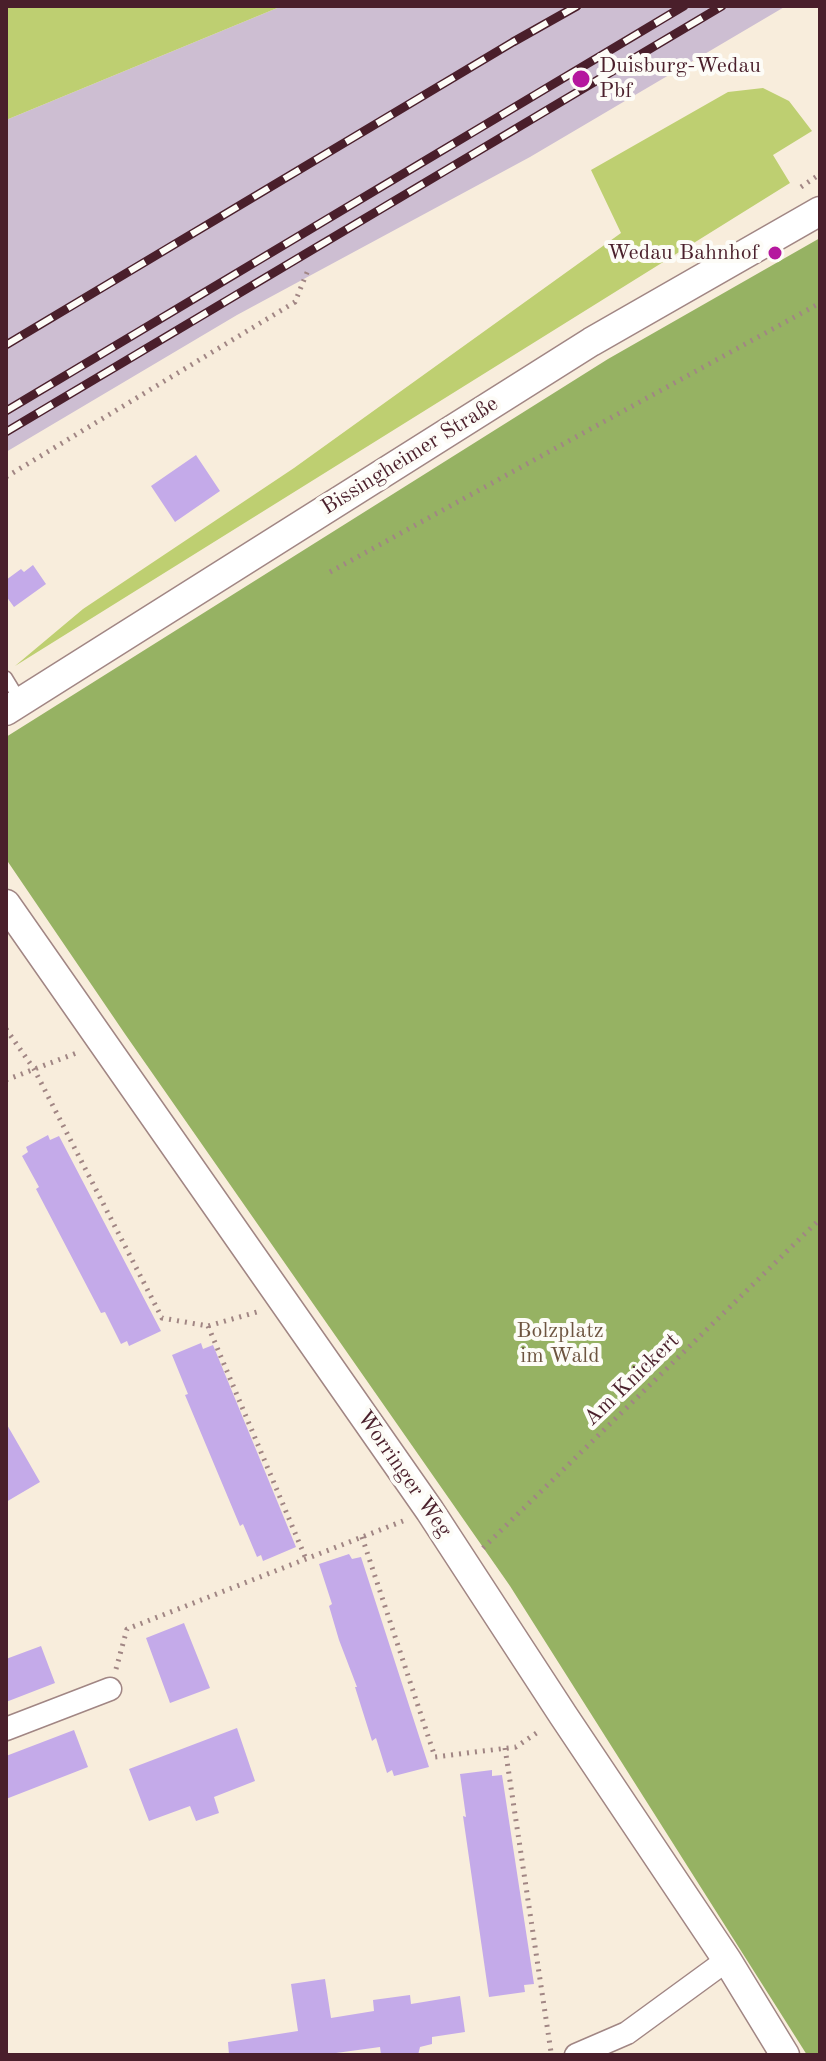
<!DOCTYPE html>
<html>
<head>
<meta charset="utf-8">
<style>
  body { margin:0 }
  #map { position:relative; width:826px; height:2061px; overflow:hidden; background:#f8eddc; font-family:"Old Standard TT",serif }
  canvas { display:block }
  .frame { position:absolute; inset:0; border:8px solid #4a1f2b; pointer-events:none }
</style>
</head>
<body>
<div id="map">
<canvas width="826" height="2061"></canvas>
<div class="frame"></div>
</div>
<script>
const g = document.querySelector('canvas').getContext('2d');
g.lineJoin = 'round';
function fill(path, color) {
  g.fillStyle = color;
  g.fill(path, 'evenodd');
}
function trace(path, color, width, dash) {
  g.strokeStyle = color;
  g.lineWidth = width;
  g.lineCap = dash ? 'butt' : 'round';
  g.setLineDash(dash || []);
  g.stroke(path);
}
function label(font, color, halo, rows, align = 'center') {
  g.font = font + ' "Old Standard TT",serif';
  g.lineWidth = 8;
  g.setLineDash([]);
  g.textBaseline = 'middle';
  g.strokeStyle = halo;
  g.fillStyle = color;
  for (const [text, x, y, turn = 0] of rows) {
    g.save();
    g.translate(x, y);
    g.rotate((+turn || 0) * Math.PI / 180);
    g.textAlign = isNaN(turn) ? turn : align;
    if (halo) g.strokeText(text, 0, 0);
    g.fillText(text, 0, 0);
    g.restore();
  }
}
fill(new Path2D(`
  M282 6H786L530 157 237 315 6 452V120Z`), '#cdbed2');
fill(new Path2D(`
  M6 6H282L6 120Z
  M763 88 789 101 812 131 773 155 790 183 15 666 83 609 294 468 621 233 591 170 728 92Z`), '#becf71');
fill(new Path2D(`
  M820 238V2055H807L510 1586 125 1034 6 859V737L608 359Z`), '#96b263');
fill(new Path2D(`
  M196 455 220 491 175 522 151 486Z
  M33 565 46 584 14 607 6 596V580L21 569 24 572Z
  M48 1135 50 1140 59 1136 161 1331 129 1346 127 1341 121 1344 105 1312 101 1313 36 1189 39 1187 22 1156 28 1152 26 1147Z
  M201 1343 203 1349 213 1345 296 1547 263 1561 261 1555 257 1557 243 1524 240 1526 185 1395 188 1394 172 1355Z
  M6 1423 40 1482 6 1502Z
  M349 1554 352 1559 361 1557 429 1767 394 1776 392 1770 387 1773 376 1738 372 1741 355 1687H357L339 1640 329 1606 332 1604 319 1564Z
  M184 1623 210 1688 170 1703 146 1638Z
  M41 1646 55 1683 6 1702V1659Z
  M237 1728 255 1781 214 1797 219 1813 196 1821 190 1806 149 1821 129 1769Z
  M74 1730 88 1767 6 1799V1756Z
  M492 1770V1776L502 1775 534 1984 524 1985 525 1992 489 1997 463 1816 466 1817 460 1774Z
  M325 1979 331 2018 374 2011 373 2000 410 1995 411 2004 460 1996 465 2032 432 2037V2044L420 2047 418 2055H381L380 2047 336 2053V2055H229L228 2042 298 2031 291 1984Z`), '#c4aae9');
const service = new Path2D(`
  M6 677 20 700`);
const minor = new Path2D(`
  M6 1729 110 1689
  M576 2055 627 2033 727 1960`);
const tertiary = new Path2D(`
  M6 711 591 342 820 211
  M6 904 430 1511 563 1715 727 1960 785 2055`);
trace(service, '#a18684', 14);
trace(minor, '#a18684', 25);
trace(tertiary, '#a18684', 31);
trace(new Path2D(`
  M801 187 820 174
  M6 477 295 302 308 270
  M330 572 820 303
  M6 1029 34 1069 162 1318 208 1326 257 1312
  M6 1080 79 1052
  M208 1326 306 1559
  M362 1537 435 1757 516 1747 541 1730
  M483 1548 820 1219
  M116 1669 127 1629 403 1521
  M505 1748 551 2052`), '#a18684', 5, [2, 6]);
trace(service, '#fff', 11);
trace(minor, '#fff', 22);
trace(tertiary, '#fff', 28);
const rail = new Path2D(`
  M6 345 513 42 577 6
  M6 411 684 6
  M6 432 722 6`);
trace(rail, '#4a1f2b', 9);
trace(rail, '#fdfcf7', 6, [18]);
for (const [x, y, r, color] of [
  [581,79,10,"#b5179e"],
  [775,253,8,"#b5179e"]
]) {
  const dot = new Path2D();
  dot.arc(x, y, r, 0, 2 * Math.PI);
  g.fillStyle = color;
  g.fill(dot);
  trace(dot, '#fdfcf7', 3);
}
label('22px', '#4a1f2b', '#fdfcf7', [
  ["Duisburg-Wedau",599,66],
  ["Pbf",599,91],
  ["Wedau Bahnhof",759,253,"right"]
], 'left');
label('22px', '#4a1f2b', '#fdfcf7', [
  ["Bissingheimer Straße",410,456,-32],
  ["Am Knickert",632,1380,-44],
  ["Worringer Weg",404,1474,55]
]);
label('22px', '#6d5440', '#fdfcf7', [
  ["Bolzplatz",560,1331],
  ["im Wald",560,1356]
]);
</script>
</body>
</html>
